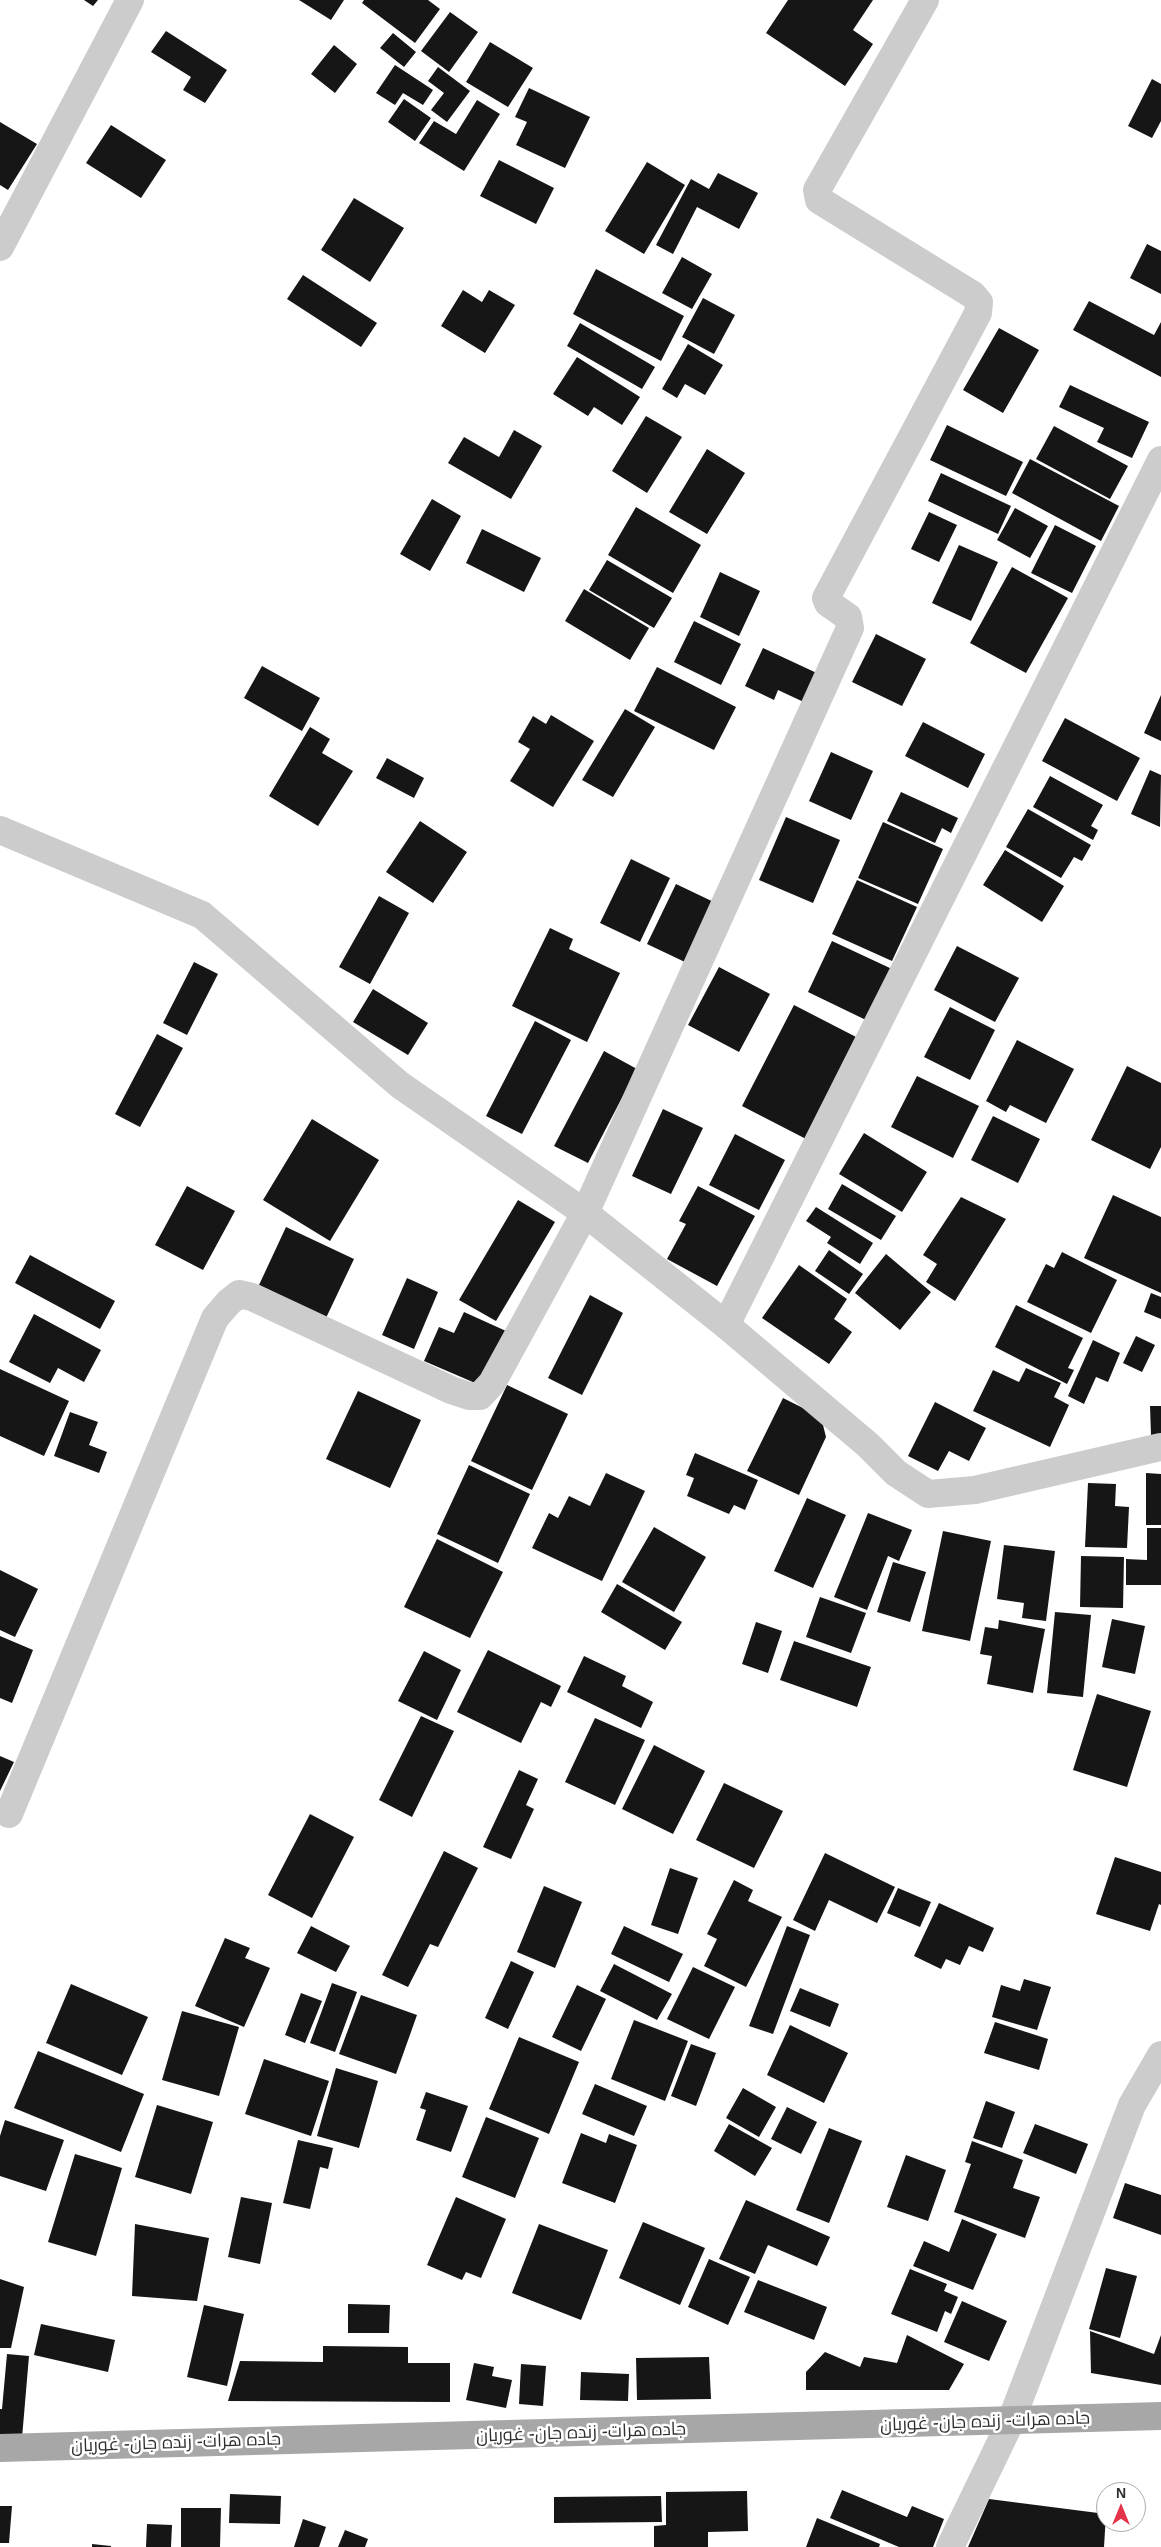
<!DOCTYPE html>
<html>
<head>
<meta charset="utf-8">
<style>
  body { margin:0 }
  #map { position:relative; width:1161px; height:2547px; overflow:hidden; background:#fff; font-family:Helvetica,sans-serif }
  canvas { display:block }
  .north { position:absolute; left:1096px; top:2482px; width:50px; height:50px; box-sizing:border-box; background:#fff; border:1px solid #acacac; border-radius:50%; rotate:0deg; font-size:14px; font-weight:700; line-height:20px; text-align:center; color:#2f2f2f }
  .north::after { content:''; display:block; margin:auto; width:18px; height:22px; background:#e4344a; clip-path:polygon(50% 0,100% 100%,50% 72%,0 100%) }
</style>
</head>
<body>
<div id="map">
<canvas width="1161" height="2547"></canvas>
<div class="north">N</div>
</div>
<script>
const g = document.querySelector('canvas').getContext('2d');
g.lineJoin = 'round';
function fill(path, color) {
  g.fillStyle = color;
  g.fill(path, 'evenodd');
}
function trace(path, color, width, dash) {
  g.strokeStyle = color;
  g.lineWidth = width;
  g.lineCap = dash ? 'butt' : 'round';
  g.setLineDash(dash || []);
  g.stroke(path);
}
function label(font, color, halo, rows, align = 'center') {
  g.font = font + ' Helvetica,Cairo,sans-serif';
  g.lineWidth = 5;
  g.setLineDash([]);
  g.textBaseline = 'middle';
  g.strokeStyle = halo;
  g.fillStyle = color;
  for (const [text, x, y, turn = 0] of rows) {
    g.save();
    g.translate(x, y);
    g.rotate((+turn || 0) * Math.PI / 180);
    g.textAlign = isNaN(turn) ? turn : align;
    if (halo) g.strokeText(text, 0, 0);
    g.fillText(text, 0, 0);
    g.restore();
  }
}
fill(new Path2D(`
  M84 0H98L93 6Z
  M299 0H344L331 20Z
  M364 0H428L440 9 415 43 362 3Z
  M788 0H873L853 30 873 44 845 86 766 33Z
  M450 12 478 32 449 72 421 51Z
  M166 31 227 70 205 103 183 90 191 77 151 52Z
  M393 33 416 52 404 67 380 48Z
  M490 42 533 68 508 107 466 82Z
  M334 45 357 64 335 93 311 74Z
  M395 65 433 90 423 105 403 93 395 105 376 93Z
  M438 67 470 91 447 122 431 110 444 93 428 81Z
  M1152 79 1161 84V121L1152 138 1128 126Z
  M529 88 590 117 565 168 516 145 527 122 515 117Z
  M404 99 431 118 415 141 388 122Z
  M477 100 500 114 464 171 419 143 434 121 456 134Z
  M0 122 37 144 8 190 0 185Z
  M111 125 166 160 141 198 86 163Z
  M499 160 554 188 536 224 480 196Z
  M647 162 685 185 644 254 605 231Z
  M718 173 758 193 739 229 697 207 673 254 656 245 691 179 709 189Z
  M354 198 404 228 370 282 321 250Z
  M1147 244 1161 251V294L1130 278Z
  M682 257 712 274 692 309 662 293Z
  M596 269 684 316 661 361 573 314Z
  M303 275 377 323 361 347 287 299Z
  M463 290 482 302 489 290 515 305 485 353 441 326Z
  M703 298 735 315 714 354 682 337Z
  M1089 301 1154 335 1161 322V377L1073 330Z
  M580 323 655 367 642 389 567 346Z
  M999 328 1039 350 1003 413 963 390Z
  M688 344 723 365 705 395 685 384 677 398 662 389Z
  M577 357 640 397 622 425 594 407 588 416 553 394Z
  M1070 385 1149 422 1132 458 1097 442 1104 428 1059 407Z
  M646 416 682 437 647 493 612 471Z
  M947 425 1023 462 1006 496 930 460Z
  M1054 426 1128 466 1110 499 1036 459Z
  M514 430 542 446 511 499 448 463 464 437 499 457Z
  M707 449 745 473 707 534 669 512Z
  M1030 459 1119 506 1101 541 1012 493Z
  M941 473 1011 506 998 534 928 501Z
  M432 499 461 516 430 571 400 554Z
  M636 507 701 545 673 593 608 555Z
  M1015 508 1048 526 1030 558 997 540Z
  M929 512 957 525 939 562 911 549Z
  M1055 525 1096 546 1072 593 1031 573Z
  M482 529 541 558 524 592 466 563Z
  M959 545 998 562 971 621 932 603Z
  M607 560 672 598 654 628 589 590Z
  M1012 567 1068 598 1026 673 970 643Z
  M720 572 760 591 739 636 700 617Z
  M584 589 649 628 630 660 565 621Z
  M694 621 741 644 721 685 674 662Z
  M876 634 926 659 902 706 852 682Z
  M763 648 821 675 808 704 778 690 774 700 745 686Z
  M262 666 320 698 302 731 244 698Z
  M657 667 736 707 714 750 634 711Z
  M1161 695V741L1144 733Z
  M625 709 655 727 613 797 582 780Z
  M551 715 594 741 553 807 510 781 530 749 518 742 533 716 546 724Z
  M1065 718 1140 758 1117 801 1042 761Z
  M923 722 985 754 968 788 905 756Z
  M310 727 330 739 322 753 353 771 318 826 269 796Z
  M831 752 873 771 851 820 809 801Z
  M387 758 424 778 414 798 376 778Z
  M1150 770 1161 775 1160 827 1131 814Z
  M1050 776 1103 805 1091 826 1098 830 1093 840 1033 807Z
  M901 792 958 818 951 833 942 828 935 843 887 821Z
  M1028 809 1091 845 1082 861 1074 857 1061 878 1006 847Z
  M786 817 840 840 813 903 759 880Z
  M420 821 467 852 433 903 386 872Z
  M883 822 943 849 918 904 858 878Z
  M1005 850 1064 886 1042 922 983 885Z
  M631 859 670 878 640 942 600 923Z
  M857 880 917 907 892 961 832 934Z
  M676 884 720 905 687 963 647 944Z
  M379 896 409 913 370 984 339 967Z
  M550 928 573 939 569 949 620 973 587 1042 512 1006Z
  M832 941 892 969 868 1021 808 992Z
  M957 946 1019 978 995 1022 934 990Z
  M194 962 218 974 187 1035 163 1023Z
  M719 967 770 994 739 1052 688 1025Z
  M373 989 428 1023 408 1055 353 1022Z
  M794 1005 860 1039 808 1140 742 1106Z
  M950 1007 995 1030 970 1080 924 1057Z
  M535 1021 571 1040 522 1134 486 1116Z
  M157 1034 183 1048 140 1127 115 1114Z
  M1017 1040 1074 1069 1046 1123 1010 1105 1006 1112 986 1101Z
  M604 1051 637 1069 588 1163 554 1146Z
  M1127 1066 1161 1083V1147L1150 1169 1091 1140Z
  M917 1076 979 1106 953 1158 891 1127Z
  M663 1109 703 1128 671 1194 632 1176Z
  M993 1116 1040 1139 1018 1183 971 1160Z
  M312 1119 379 1160 330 1241 263 1200Z
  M864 1133 927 1172 902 1212 839 1174Z
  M735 1134 785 1160 759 1210 709 1185Z
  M842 1184 896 1216 881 1240 828 1209Z
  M187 1186 235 1211 203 1270 155 1245Z
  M698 1186 755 1216 717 1286 667 1259 686 1224 679 1221Z
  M1113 1195 1161 1217V1293L1084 1258Z
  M961 1197 1006 1219 955 1301 926 1282 937 1264 923 1255Z
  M518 1200 555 1222 496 1321 459 1300Z
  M816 1207 873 1243 860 1264 827 1243 831 1237 806 1221Z
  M286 1227 354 1259 326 1318 259 1285Z
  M829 1250 863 1274 849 1294 815 1271Z
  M1062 1252 1117 1280 1091 1333 1027 1302 1046 1264 1054 1268Z
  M886 1254 931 1292 900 1330 855 1293Z
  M30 1255 115 1301 100 1329 15 1283Z
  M799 1265 847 1299 834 1319 852 1332 829 1364 762 1318Z
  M407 1278 438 1292 414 1349 382 1335Z
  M1151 1293 1161 1297V1319L1144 1312Z
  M590 1295 623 1313 582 1395 548 1378Z
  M1016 1305 1083 1338 1068 1368 1074 1370 1067 1384 995 1347Z
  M464 1312 506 1331 482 1386 424 1361 439 1327 454 1333Z
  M34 1314 101 1350 84 1382 58 1368 50 1383 9 1362Z
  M1136 1336 1155 1345 1142 1372 1123 1363Z
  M1093 1340 1120 1353 1108 1382 1096 1377 1084 1404 1068 1396Z
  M1026 1368 1061 1383 1054 1397 1069 1405 1050 1447 973 1411 993 1370 1019 1382Z
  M0 1369 69 1401 44 1456 0 1436Z
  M507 1385 568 1414 532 1490 471 1461Z
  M358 1391 421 1420 390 1488 326 1459Z
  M783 1398 821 1417 826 1437 799 1495 747 1471Z
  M935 1402 986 1428 969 1461 949 1451 938 1471 908 1456Z
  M1150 1406H1161V1435H1151Z
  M70 1412 98 1422 89 1445 107 1452 99 1473 54 1456Z
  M695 1453 758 1480 745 1510 734 1505 729 1514 687 1496 694 1478 686 1475Z
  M469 1465 530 1494 498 1563 437 1534Z
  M606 1473 645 1491 602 1581 532 1548 549 1513 558 1518 569 1496 590 1506Z
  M1146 1473 1161 1474V1525H1146Z
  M1088 1483 1116 1484 1115 1506 1129 1507 1127 1548 1085 1547Z
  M807 1498 846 1515 813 1588 774 1571Z
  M868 1513 912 1530 899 1561 888 1556 867 1610 834 1597Z
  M654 1527 706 1557 674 1612 622 1582Z
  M1147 1528H1161V1585H1126V1559L1147 1560Z
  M943 1531 991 1541 970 1641 922 1631Z
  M437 1539 503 1572 470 1638 404 1607Z
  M1004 1545 1055 1551 1046 1621 1022 1618 1024 1603 997 1599Z
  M1081 1556 1124 1557 1123 1608 1080 1607Z
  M893 1562 926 1572 910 1622 877 1612Z
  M0 1570 38 1589 15 1637 0 1630Z
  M617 1584 682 1622 665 1650 601 1612Z
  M820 1597 866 1613 851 1653 806 1637Z
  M1055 1612 1091 1615 1083 1697 1047 1693Z
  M1112 1619 1145 1626 1135 1674 1102 1667Z
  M999 1620 1045 1629 1033 1693 987 1684 992 1656 980 1654 985 1627 998 1629Z
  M756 1622 782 1631 768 1673 742 1664Z
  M0 1636 33 1650 12 1703 0 1698Z
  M794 1641 871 1667 857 1707 780 1680Z
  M488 1650 561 1686 551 1707 541 1702 521 1743 457 1712Z
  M424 1651 461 1670 437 1720 398 1701Z
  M584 1656 626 1676 622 1686 653 1702 641 1728 567 1692Z
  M1097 1694 1151 1711 1127 1787 1073 1770Z
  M421 1716 454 1731 412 1817 379 1800Z
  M595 1718 645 1740 615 1805 565 1782Z
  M654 1745 705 1771 673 1834 622 1809Z
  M0 1756 14 1762 0 1791Z
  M519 1770 538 1779 526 1805 534 1809 511 1859 483 1847Z
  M724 1783 783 1811 754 1868 696 1840Z
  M310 1814 354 1837 312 1918 268 1895Z
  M444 1851 478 1868 438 1947 430 1944 408 1987 382 1975Z
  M825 1853 895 1887 877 1923 829 1900 815 1931 793 1920Z
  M1115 1857 1161 1872V1905L1159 1904 1150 1931 1096 1914Z
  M670 1868 698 1878 678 1934 651 1925Z
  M734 1880 753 1890 748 1901 782 1917 746 1987 704 1966 717 1939 707 1934Z
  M544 1886 582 1902 555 1968 517 1952Z
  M898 1888 931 1902 920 1927 887 1913Z
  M939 1903 994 1928 983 1952 969 1946 960 1965 946 1959 941 1969 914 1956Z
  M311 1926 350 1946 336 1972 297 1953Z
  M624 1926 683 1954 669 1982 611 1954Z
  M787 1926 810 1935 773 2034 749 2026Z
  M225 1938 250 1948 245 1958 270 1968 244 2027 195 2006Z
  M511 1961 534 1972 508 2029 485 2018Z
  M614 1964 672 1994 657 2020 600 1991Z
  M693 1967 735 1987 709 2039 667 2019Z
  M1024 1979 1051 1987 1037 2030 992 2017 1001 1985 1020 1991Z
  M332 1983 357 1992 335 2052 310 2043Z
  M71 1984 148 2017 122 2075 46 2043Z
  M577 1985 606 1999 581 2051 552 2037Z
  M800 1988 839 2004 830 2027 790 2011Z
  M301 1993 322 2001 305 2043 285 2035Z
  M361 1995 417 2015 396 2074 339 2054Z
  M182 2011 239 2027 219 2096 162 2080Z
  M634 2020 688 2041 665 2101 611 2079Z
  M995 2022 1048 2039 1039 2070 984 2053Z
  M790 2025 848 2053 824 2103 767 2075Z
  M519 2037 579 2062 549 2134 489 2109Z
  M691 2044 716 2053 696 2106 671 2096Z
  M38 2051 144 2094 121 2152 14 2108Z
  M264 2059 329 2081 311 2136 245 2114Z
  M336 2068 378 2081 359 2148 317 2136Z
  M595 2084 647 2106 634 2136 582 2114Z
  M743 2088 776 2107 759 2137 726 2118Z
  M426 2092 468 2106 451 2152 416 2140 426 2110 420 2108Z
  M986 2101 1015 2112 1002 2148 973 2138Z
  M157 2105 213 2122 191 2194 135 2177Z
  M787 2107 817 2122 801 2154 771 2139Z
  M486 2117 539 2138 515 2198 462 2177Z
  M5 2120 64 2140 46 2191 0 2176V2136Z
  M729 2124 772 2148 755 2176 714 2151Z
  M1035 2124 1088 2144 1076 2174 1023 2153Z
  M829 2128 862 2141 829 2223 796 2210Z
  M581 2133 606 2143 609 2134 637 2145 615 2203 562 2183Z
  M298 2140 333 2148 328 2169 320 2167 310 2209 283 2203Z
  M972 2141 1023 2160 1013 2188 1040 2197 1025 2238 954 2212 971 2164 965 2162Z
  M75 2154 122 2168 96 2256 48 2242Z
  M906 2155 946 2170 928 2221 887 2207Z
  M1125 2183 1161 2195V2235L1113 2218Z
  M241 2197 272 2203 260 2264 228 2257Z
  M456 2197 506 2219 481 2278 466 2272 462 2280 427 2265Z
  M746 2200 830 2237 817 2266 768 2245 755 2274 719 2259Z
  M962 2219 997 2234 973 2290 913 2266 924 2241 949 2252Z
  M643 2222 705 2248 680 2305 619 2278Z
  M135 2224 209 2238 197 2301 132 2296Z
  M539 2224 608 2250 581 2320 512 2293Z
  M709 2259 750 2277 728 2325 688 2307Z
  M1106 2268 1137 2276 1120 2338 1089 2329Z
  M910 2269 947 2284 944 2291 958 2297 951 2314 945 2311 937 2332 891 2314Z
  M0 2279 24 2287 11 2348H0Z
  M758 2280 827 2307 814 2340 744 2312Z
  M962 2301 1007 2321 989 2361 944 2342Z
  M348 2304 390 2305 389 2333H348Z
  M204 2305 244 2314 227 2386 187 2377Z
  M41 2324 115 2340 108 2372 34 2355Z
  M1090 2331 1154 2354 1161 2335V2385L1091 2373Z
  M907 2335 964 2364 949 2390H806V2372L825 2352 860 2367 864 2357 897 2363Z
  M323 2346 408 2347V2363H450V2402L228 2401 240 2361 323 2362Z
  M7 2354 29 2356 22 2438 0 2436V2409H2Z
  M709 2357 711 2399 637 2400 636 2358Z
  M474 2363 494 2367 492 2376 512 2380 506 2408 466 2400Z
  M521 2364 546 2366 543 2406 519 2404Z
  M581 2372 629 2374 628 2401 580 2400Z
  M842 2490 907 2517 912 2506 944 2519 933 2547H899L830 2518Z
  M747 2491 748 2531 708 2532V2547H654V2526L666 2525V2492Z
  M230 2494 281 2496 280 2524 229 2523Z
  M661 2496 662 2522 554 2523V2497Z
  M989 2499 1106 2514 1104 2547H968Z
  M0 2506H12L9 2543H0Z
  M181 2508H221L220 2547H181Z
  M817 2518 880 2544 879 2547H806Z
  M303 2519 326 2527 319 2547H294Z
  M147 2524 172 2525 171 2547H146Z
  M345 2530 368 2539 365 2547H338Z
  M92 2544 111 2546V2547H92Z`), '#161616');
trace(new Path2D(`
  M0 247 130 0
  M726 1325 1161 460
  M9 1814 215 1318 229 1302 239 1294 252 1297 451 1390 469 1396H480L492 1383 585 1213 850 628 848 617 828 603 826 598 978 313 979 302 973 295 819 200 817 190 925 0
  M950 2547 1011 2421 1132 2105 1161 2055`), '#ccc', 28);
trace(new Path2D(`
  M0 830 202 915 400 1085 585 1213 726 1325 868 1445 896 1473 928 1494 975 1490 1161 1447`), '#ccc', 28);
trace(new Path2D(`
  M0 2448 1161 2416`), '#a7a7a7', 28);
label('18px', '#2f2f2f', '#fff', [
  ["جاده هرات- زنده جان- غوریان",985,2422,-2],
  ["جاده هرات- زنده جان- غوریان",581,2433,-2],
  ["جاده هرات- زنده جان- غوریان",176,2443,-2]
]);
</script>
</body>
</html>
